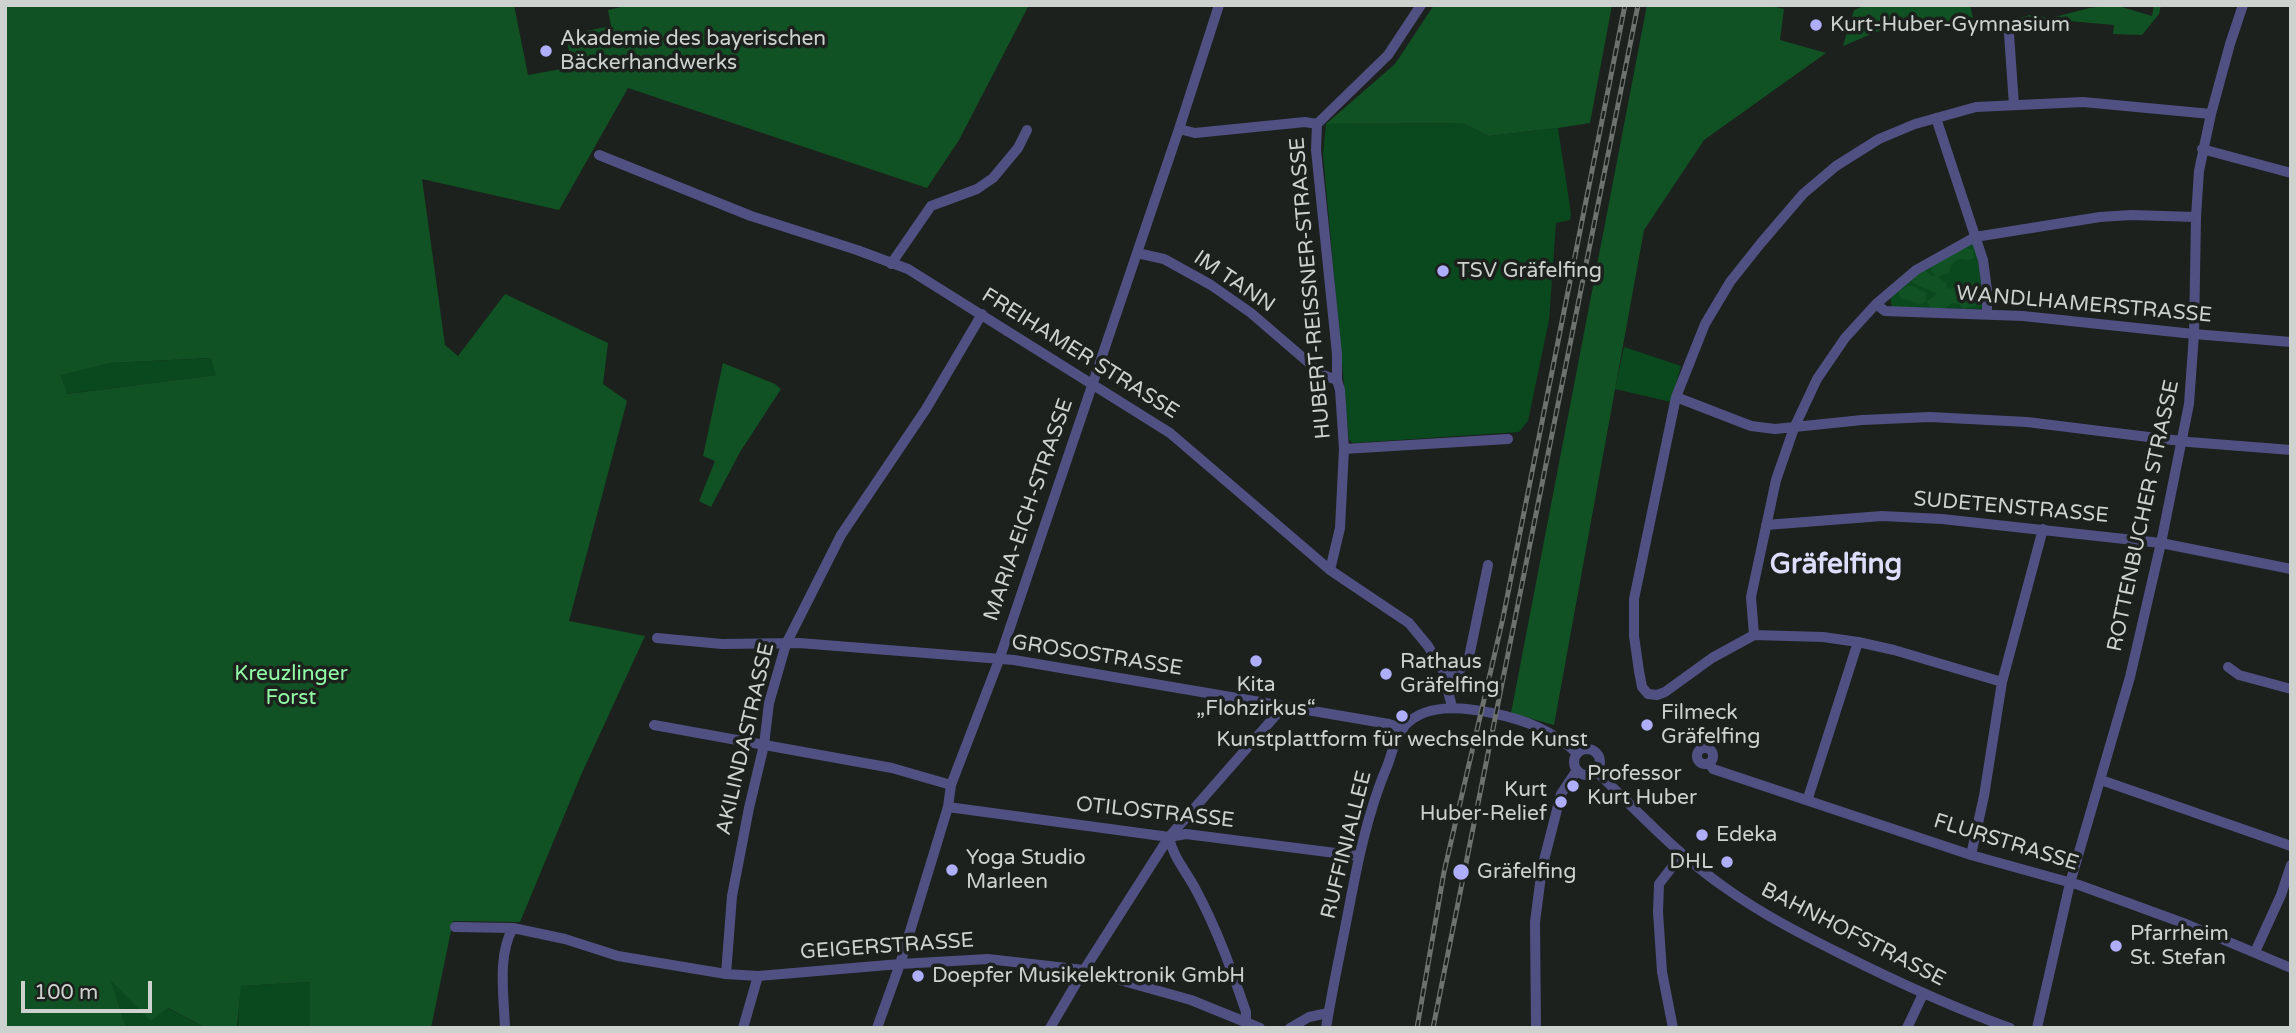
<!DOCTYPE html>
<html>
<head>
<meta charset="utf-8">
<style>
  body { margin:0 }
  #map { position:relative; width:2296px; height:1033px; overflow:hidden; background:#1c211d; font-family:"Varela Round",sans-serif }
  canvas { display:block }
  .frame { position:absolute; inset:0; border:7px solid #ced2cf; pointer-events:none }
  .scale { position:absolute; left:21px; top:981px; width:131px; height:32px; box-sizing:border-box; border:4px solid #ced2cf; border-top:0; padding-left:9px; font-size:21px; line-height:24px; white-space:nowrap; color:#ced2cf; -webkit-text-stroke:5px #1c211d; paint-order:stroke }
</style>
</head>
<body>
<div id="map">
<canvas width="2296" height="1033"></canvas>
<div class="frame"></div>
<div class="scale">100 m</div>
</div>
<script>
const g = document.querySelector('canvas').getContext('2d');
g.lineJoin = 'round';
function fill(path, color) {
  g.fillStyle = color;
  g.fill(path, 'evenodd');
}
function trace(path, color, width, dash) {
  g.strokeStyle = color;
  g.lineWidth = width;
  g.lineCap = dash ? 'butt' : 'round';
  g.setLineDash(dash || []);
  g.stroke(path);
}
function label(font, color, halo, rows, align = 'center') {
  g.font = font + ' "Varela Round",sans-serif';
  g.lineWidth = 7;
  g.setLineDash([]);
  g.textBaseline = 'middle';
  g.strokeStyle = halo;
  g.fillStyle = color;
  for (const [text, x, y, turn = 0] of rows) {
    g.save();
    g.translate(x, y);
    g.rotate((+turn || 0) * Math.PI / 180);
    g.textAlign = isNaN(turn) ? turn : align;
    if (halo) g.strokeText(text, 0, 0);
    g.fillText(text, 0, 0);
    g.restore();
  }
}
fill(new Path2D(`
  M1462 123 1489 136 1558 128 1571 214 1570 220 1556 223 1549 320 1528 421 1519 432 1353 443 1349 440 1323 154 1326 124Z
  M1972 243 1976 247 1983 294 1982 308 1980 309 1892 307 1890 297 1924 269Z
  M1624 347 1681 366 1671 402 1615 389Z
  M212 358 217 375 66 394 61 374 110 363Z
  M110 980 151 1020 167 1008 206 1028H126Z
  M310 982V1028H238L240 986Z`), '#0a491e');
fill(new Path2D(`
  M5 5H514L528 75 572 67 566 35 611 26 608 10 630 5H1029L959 140 927 188 628 88 559 210 422 179 445 345 458 356 505 294 608 343 603 384 627 401 569 621 645 636 581 775 520 922 453 921 431 1028H310V982L241 986 237 1028H206L168 1008 151 1021 111 981 126 1028H5ZM211 358 216 375 67 394 61 375 110 363Z
  M1434 5H1612L1590 123 1558 128 1489 136 1462 123 1326 124 1395 64Z
  M1647 5H1767L1784 9 1780 40 1826 53 1704 140 1644 230 1554 725 1511 713Z
  M1866 5H1970L1974 22H1900L1843 46 1854 10Z
  M2115 5 2152 16 2154 5H2161L2159 14 2142 35 2113 34 2114 25 2069 21 2057 27 2032 25 2018 30 2013 21 2029 15 2051 18 2089 8Z
  M1964 247 1973 250 1974 258 1968 260C1957 256 1951 263 1949 273L1938 277 1946 283 1948 289 1974 282 1979 289 1978 305 1963 309 1959 304 1953 303 1945 308H1930L1927 301 1937 294C1929 288 1917 288 1911 280L1924 269 1931 275 1936 277 1931 271 1932 265Z
  M1907 286H1914L1926 293C1927 299 1925 302 1920 305L1912 301 1902 299 1899 296V291Z
  M723 363 775 384 781 389 740 452 711 507 699 501 715 461 703 456Z`), '#105224');
trace(new Path2D(`
  M2009 34 2014 105
  M1936 118 1983 260 1987 290V313
  M1317 124 1316 150 1337 354V380L1340 390 1344 449 1340 528 1330 570
  M1317 124 1388 55 1421 5
  M1179 129 1195 133 1305 122 1317 124
  M2202 149 2291 173
  M599 155 751 216 857 250 908 269 1170 433 1330 570 1409 623 1428 646 1443 671 1452 707
  M1137 253 1164 259 1211 285 1251 313 1323 375 1337 380
  M891 264 931 206 977 189 993 178 1018 148 1027 130
  M1876 304 1885 311 2023 316 2194 334 2291 342
  M1676 397 1751 426 1775 429 1862 420 1930 417 2027 422 2189 442 2291 450
  M1344 449 1508 439
  M1766 525 1882 516 1942 519 2161 543 2291 569
  M1754 635 1751 597 1776 480 1794 428 1817 379 1845 338 1876 304 1916 270 1975 237 2100 217 2131 215 2196 217
  M657 638 722 644 799 643 1014 660 1389 724 1403 729
  M2228 667 2239 675 2291 689
  M1445 679 1457 673 1468 662 1488 565
  M2002 682 1894 650 1858 642 1823 637 1754 635 1712 658 1665 692 1657 695 1648 694 1642 687 1639 671 1634 636V599L1676 397 1705 324 1730 282 1761 243 1803 194 1836 166 1879 139 1915 124 1976 107 2083 102 2211 114
  M654 725 892 768 951 785
  M1697 756a8 8 0 1 1 16 0a8 8 0 1 1-16 0Z
  M1574 762a13 13 0 1 1 26 0a13 13 0 1 1-26 0Z
  M1709 763 1713 769 1971 855 2079 885 2186 924 2291 968
  M1596 771C1638 812 1679 856 1727 889 1762 914 1801 934 1839 953 1895 981 1951 1007 2010 1028
  M2101 780 2291 846
  M1808 798 1858 642
  M948 807 1169 837 1186 834 1359 856
  M1169 837C1173 858 1187 872 1196 890 1217 929 1232 971 1246 1012V1021
  M1971 855 1984 796 2002 682 2043 529
  M455 927 513 928 565 939 618 956 726 974 758 976 900 964 988 959 1084 970 1191 1000 1260 1028
  M2255 952 2281 895 2291 865
  M726 974 732 896 749 808 764 745 769 703 786 644 841 535 926 409 982 314
  M505 1028C504 997 497 955 513 928
  M743 1028 758 976
  M877 1028 900 964 948 807 951 785 999 660 1179 129 1219 5
  M1050 1028 1084 970 1169 837 1283 707
  M1290 1028 1309 1017 1328 1013
  M1326 1028C1332 991 1340 954 1347 918 1357 865 1367 813 1388 764 1392 753 1395 738 1402 729 1423 702 1463 707 1492 713 1526 720 1551 730 1577 753
  M1536 1028 1535 922 1542 868 1561 794 1577 770
  M1673 1028 1662 972 1658 912 1659 884 1682 854
  M1907 1028 1923 994
  M2037 1028 2070 883 2130 677 2161 543 2189 404 2194 334 2196 217 2199 171 2211 114 2230 44 2243 5`), '#515083', 10);
const rail = new Path2D(`
  M1417 1028 1444 872 1503 618 1625 5
  M1433 1028 1638 5`);
trace(rail, '#6e726f', 5);
trace(rail, '#1c211d', 2.5, [8]);
for (const [x, y, r, color] of [
  [1816,25,7,"#aeaefa"],
  [546,51,7,"#aeaefa"],
  [1443,271,7,"#aeaefa"],
  [1256,661,7,"#aeaefa"],
  [1386,674,7,"#aeaefa"],
  [1402,716,7,"#aeaefa"],
  [1647,725,7,"#aeaefa"],
  [1573,786,7,"#aeaefa"],
  [1561,802,7,"#aeaefa"],
  [1702,835,7,"#aeaefa"],
  [1727,862,7,"#aeaefa"],
  [952,870,7,"#aeaefa"],
  [1461,872,9,"#aeaefa"],
  [2116,946,7,"#aeaefa"],
  [918,976,7,"#aeaefa"]
]) {
  const dot = new Path2D();
  dot.arc(x, y, r, 0, 2 * Math.PI);
  g.fillStyle = color;
  g.fill(dot);
  trace(dot, '#1c211d', 2.5);
}
label('21px', '#ced2cf', '#1c211d', [
  ["Kurt-Huber-Gymnasium",1830,25],
  ["Akademie des bayerischen",560,39],
  ["Bäckerhandwerks",560,63],
  ["TSV Gräfelfing",1457,271],
  ["Rathaus",1400,662],
  ["Gräfelfing",1400,686],
  ["Kita",1256,685,"center"],
  ["„Flohzirkus“",1256,709,"center"],
  ["Filmeck",1661,713],
  ["Gräfelfing",1661,737],
  ["Kunstplattform für wechselnde Kunst",1402,740,"center"],
  ["Professor",1587,774],
  ["Kurt Huber",1587,798],
  ["Kurt",1547,790,"right"],
  ["Huber-Relief",1547,814,"right"],
  ["Edeka",1716,835],
  ["Yoga Studio",966,858],
  ["Marleen",966,882],
  ["DHL",1713,862,"right"],
  ["Gräfelfing",1477,872],
  ["Pfarrheim",2130,934],
  ["St. Stefan",2130,958],
  ["Doepfer Musikelektronik GmbH",932,976]
], 'left');
label('21px', '#ced2cf', '#1c211d', [
  ["IM TANN",1234,282,34],
  ["HUBERT-REISSNER-STRASSE",1311,288,-95],
  ["WANDLHAMERSTRASSE",2084,305,5],
  ["FREIHAMER STRASSE",1080,354,32],
  ["SUDETENSTRASSE",2011,508,5],
  ["MARIA-EICH-STRASSE",1029,510,-71],
  ["ROTTENBUCHER STRASSE",2144,516,-78],
  ["GROSOSTRASSE",1097,656,9],
  ["AKILINDASTRASSE",746,739,-77],
  ["OTILOSTRASSE",1155,813,6],
  ["FLURSTRASSE",2006,843,17],
  ["RUFFINIALLEE",1347,845,-76],
  ["BAHNHOFSTRASSE",1853,935,27],
  ["GEIGERSTRASSE",887,947,-4]
]);
label('21px', '#92fda6', '#1c211d', [
  ["Kreuzlinger",291,674],
  ["Forst",291,698]
]);
label('bold 28px', '#dddefc', '#1c211d', [
  ["Gräfelfing",1836,566]
]);
</script>
</body>
</html>
